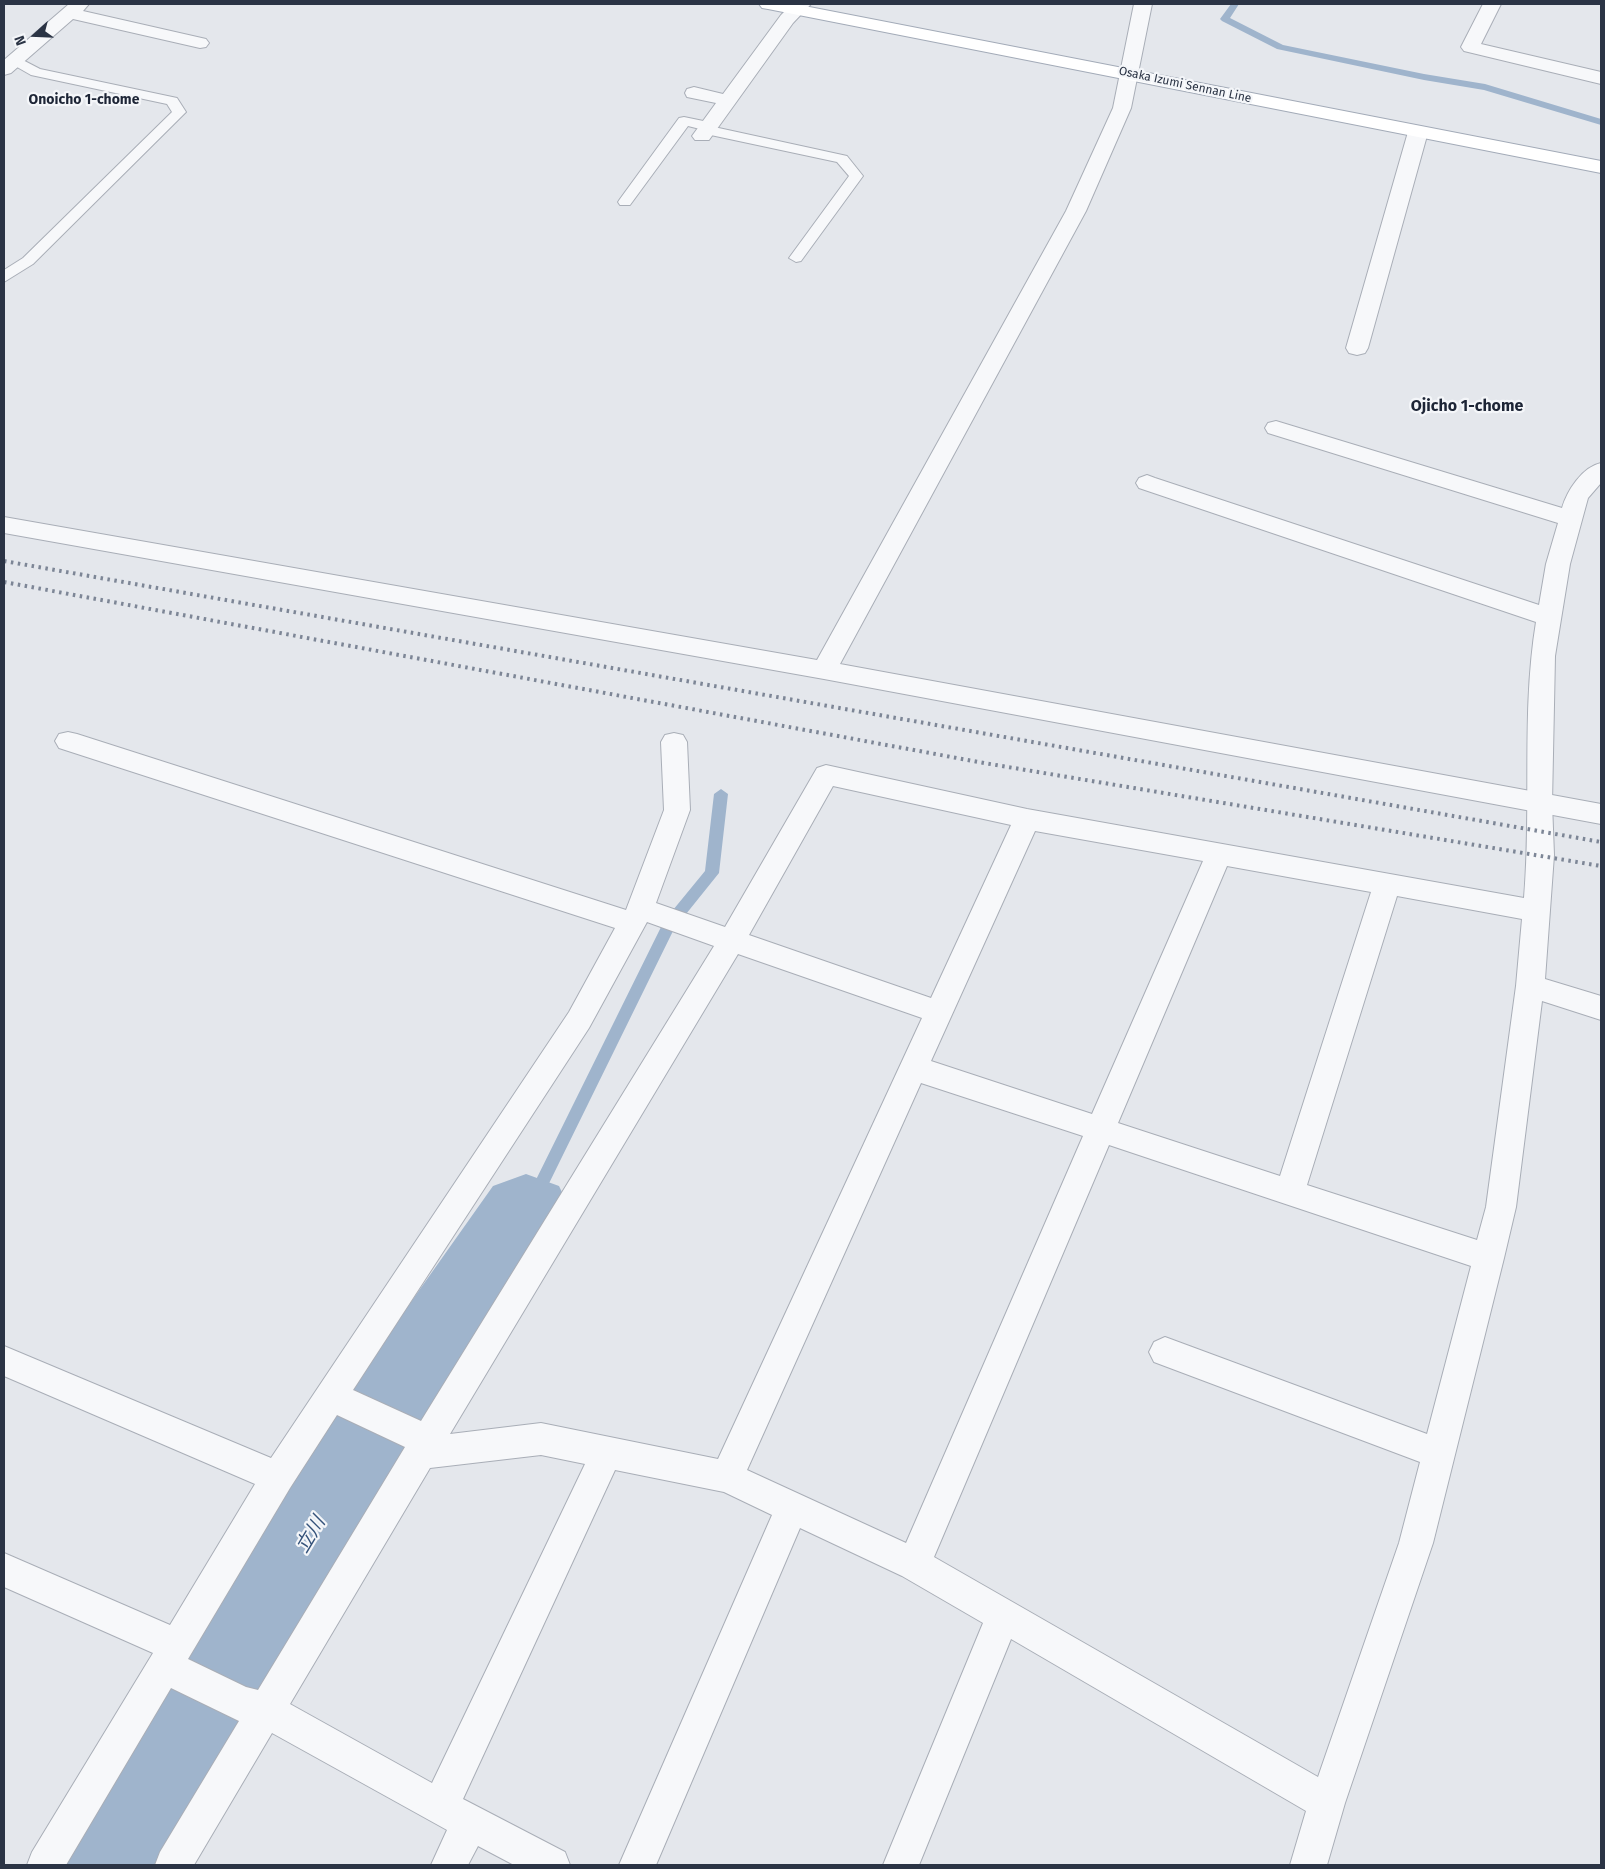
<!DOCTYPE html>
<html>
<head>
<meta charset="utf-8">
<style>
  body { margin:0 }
  #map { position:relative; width:1605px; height:1869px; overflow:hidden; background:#e4e7ec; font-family:"Fira Sans",sans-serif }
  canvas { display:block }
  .frame { position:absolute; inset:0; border:5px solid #2b3445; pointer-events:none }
  .north { position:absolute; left:10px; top:10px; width:50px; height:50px; -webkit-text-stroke:4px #f4f6f9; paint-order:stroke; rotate:250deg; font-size:14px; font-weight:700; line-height:20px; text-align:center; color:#2b3445 }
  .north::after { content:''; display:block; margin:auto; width:18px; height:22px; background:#2b3445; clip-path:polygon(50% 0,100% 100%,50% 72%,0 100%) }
</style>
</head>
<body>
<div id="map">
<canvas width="1605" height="1869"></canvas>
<div class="frame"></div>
<div class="north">N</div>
</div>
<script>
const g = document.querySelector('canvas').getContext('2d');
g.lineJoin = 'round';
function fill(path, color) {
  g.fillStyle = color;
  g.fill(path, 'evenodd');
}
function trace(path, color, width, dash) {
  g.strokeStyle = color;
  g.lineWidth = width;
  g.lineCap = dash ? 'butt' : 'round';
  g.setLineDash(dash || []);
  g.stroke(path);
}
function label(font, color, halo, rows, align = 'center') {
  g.font = font + ' "Fira Sans","Noto Sans JP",sans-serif';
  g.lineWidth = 4.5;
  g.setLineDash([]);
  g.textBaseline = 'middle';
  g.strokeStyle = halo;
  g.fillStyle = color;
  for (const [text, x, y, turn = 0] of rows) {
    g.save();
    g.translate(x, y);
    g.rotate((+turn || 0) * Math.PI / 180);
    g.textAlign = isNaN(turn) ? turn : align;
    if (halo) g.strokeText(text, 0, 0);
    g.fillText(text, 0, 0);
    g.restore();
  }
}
fill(new Path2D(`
  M1231 4H1239L1230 18 1283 45 1424 74 1485 84 1601 119V125L1484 90 1424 80 1277 49 1222 21 1220 19Z
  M721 789 728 794 719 873 674 929 531 1220 526 1222 521 1220 518 1215 521 1210 664 921 705 871 714 794Z`), '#9fb4cc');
fill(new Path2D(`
  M526 1174 559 1186 573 1215 559 1244 371 1530 177 1865H56L72 1824 299 1460 493 1186Z`), '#9fb4cc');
const service = new Path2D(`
  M15 56 40 69 177 98 186 112 33 264 4 282V270L23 258 172 112 167 104 31 75 10 63 8 60Z
  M684 117 713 123 714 127 847 156 863 176 801 261 796 262 789 258 849 176 837 162 706 134 701 133 700 129 688 126 630 205H620L618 202 620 199 679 118Z`);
const minor = new Path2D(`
  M69 4H89L83 11 206 39 209 43 206 47 200 48 73 19 11 73 4 75V60Z
  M792 4H811L793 23 709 140H695L692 136 716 103 687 97 685 93 687 89 694 87 723 94 781 15Z
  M1483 4H1501L1481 44 1601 72V84L1464 51 1461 47Z
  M1418 126 1425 128 1428 132 1368 348 1365 353 1357 355 1349 353 1346 348 1408 132 1411 128Z
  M1276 421 1562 508C1567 491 1582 467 1601 463V483L1588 498 1570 564 1555 656 1552 803 1554 855 1545 979 1601 996V1020L1542 1001 1516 1207 1504 1258 1433 1543 1345 1803 1327 1865H1290L1306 1811 1011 1639 919 1865H883L983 1623 902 1576 800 1528 656 1865H619L772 1515 724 1492 615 1470 463 1799 565 1852 570 1865H514L478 1846 468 1865H431L447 1830 272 1733 194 1865H155L160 1852 239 1721 171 1688 66 1865H27L32 1852 153 1653 4 1587V1553L170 1625 255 1484 4 1376V1346L271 1458 569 1012 615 928 59 748 55 741 59 734 68 732 77 734 626 910 664 810 661 742 665 735 674 733 683 735 687 742 690 810 656 903 725 927 817 768 826 765 1027 809 1524 898C1532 806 1521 713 1536 622L1139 488 1136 483 1139 478 1147 475 1155 478 1539 605 1546 564 1558 523 1268 433 1265 428 1268 423ZM833 786 1011 825 931 998 749 935ZM1035 831 1203 861 1092 1114 931 1061ZM1227 866 1371 892 1280 1176 1118 1123ZM1397 896 1522 919 1516 986 1486 1207 1477 1240 1307 1185ZM647 922 714 946 421 1421 353 1390 589 1028ZM738 954 922 1018 718 1459 541 1423 450 1434ZM921 1083 1083 1136 906 1543 747 1470ZM1109 1145 1471 1266 1427 1434 1165 1337 1154 1342 1149 1352 1154 1362 1420 1462 1399 1543 1318 1777 934 1557ZM337 1415 405 1447 258 1690 246 1687 188 1659 290 1488ZM541 1455 585 1464 432 1783 290 1704 430 1468Z`);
const tertiary = new Path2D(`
  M1134 4H1152L1131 108 1086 211 840 664 1601 804V824L824 679 4 533V517L817 660 1066 211 1113 108Z`);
const primary = new Path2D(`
  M759 4H794L1601 161V173L768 9 762 8Z`);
trace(service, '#a9aeb7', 2);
trace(minor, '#a9aeb7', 2);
trace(tertiary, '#a9aeb7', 2);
trace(primary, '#a3abb8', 2);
fill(service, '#f7f8fa');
fill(minor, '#f7f8fa');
fill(tertiary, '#f7f8fa');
fill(primary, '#fff');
trace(new Path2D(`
  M4 561 1601 842
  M4 582 984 763 1601 866`), '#7d8696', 4, [2.5, 4.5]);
label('12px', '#2b3445', '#f4f6f9', [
  ["Osaka Izumi Sennan Line",1185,85,12]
]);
label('bold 14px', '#1d2536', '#f4f6f9', [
  ["Onoicho 1-chome",84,100]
]);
label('bold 16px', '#1d2536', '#f4f6f9', [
  ["Ojicho 1-chome",1467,407]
]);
label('italic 19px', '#34527a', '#f4f6f9', [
  ["立川",311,1535,-59]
]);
</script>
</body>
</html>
